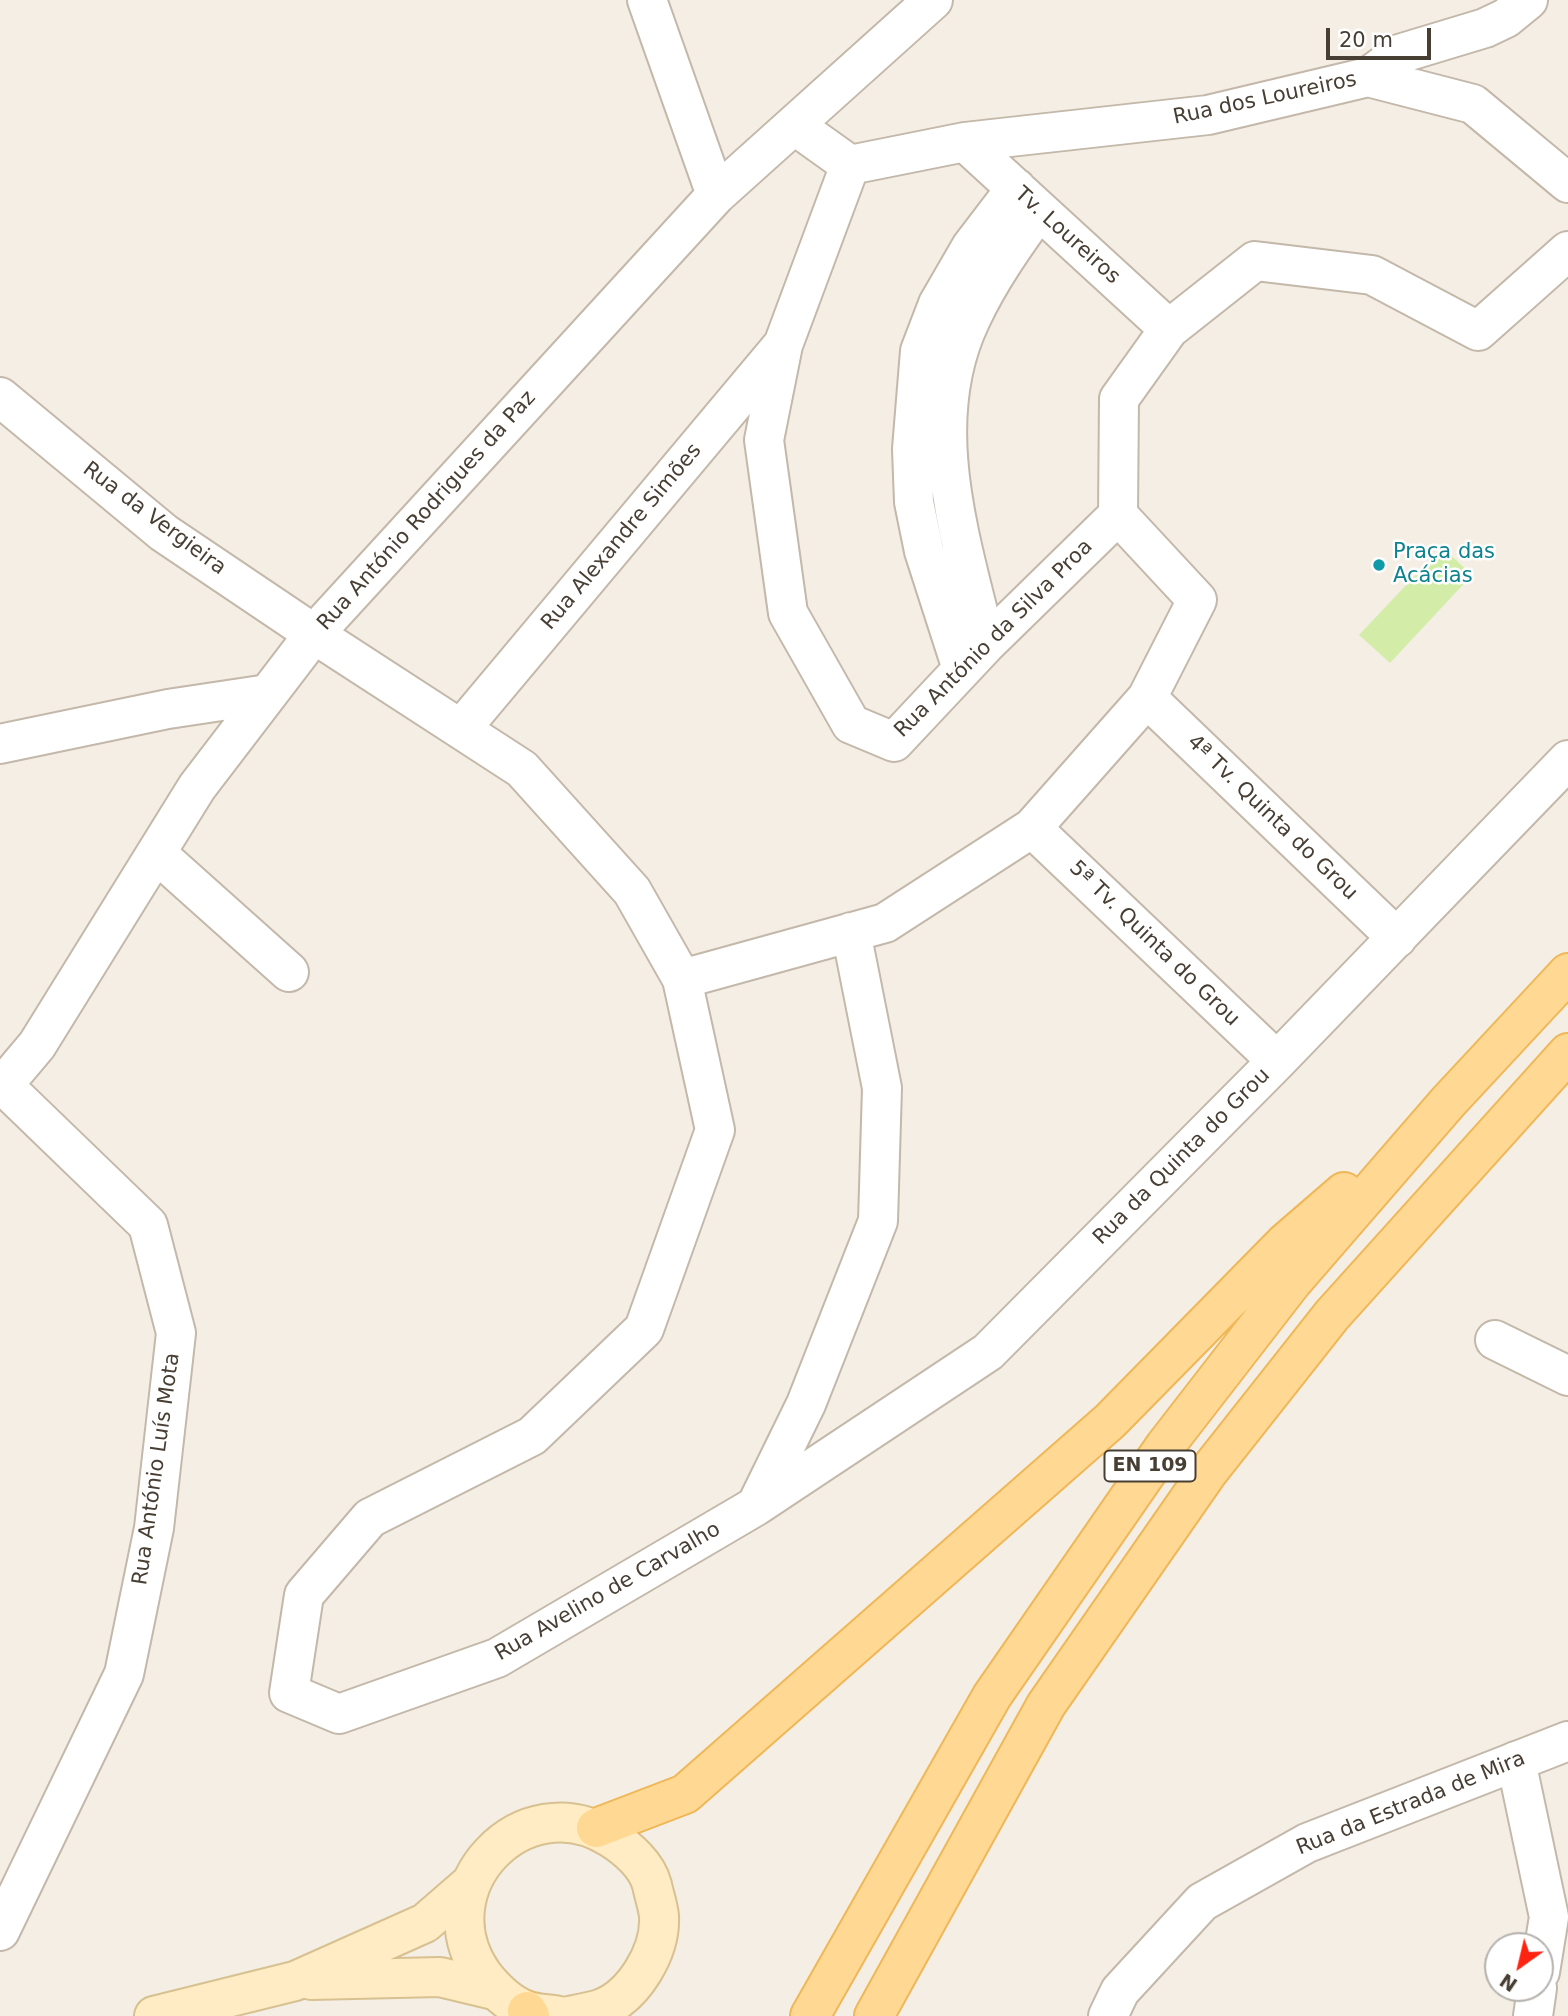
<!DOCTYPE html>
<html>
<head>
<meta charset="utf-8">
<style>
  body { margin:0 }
  #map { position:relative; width:1568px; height:2016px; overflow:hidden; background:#f4eee5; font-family:"DejaVu Sans",sans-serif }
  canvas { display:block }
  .north { position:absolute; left:1484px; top:1932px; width:70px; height:70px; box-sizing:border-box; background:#fff; border:2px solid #b5b2ae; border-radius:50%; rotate:214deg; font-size:19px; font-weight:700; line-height:28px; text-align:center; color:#473e34 }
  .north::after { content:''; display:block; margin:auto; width:24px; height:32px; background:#ff2411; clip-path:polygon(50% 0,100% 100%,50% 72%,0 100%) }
  .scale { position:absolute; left:1326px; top:28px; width:105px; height:32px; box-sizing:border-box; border:4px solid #473e34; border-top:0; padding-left:9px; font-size:21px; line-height:24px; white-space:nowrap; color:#473e34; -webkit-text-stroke:5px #fff; paint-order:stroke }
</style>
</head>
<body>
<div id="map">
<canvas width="1568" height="2016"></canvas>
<div class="north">N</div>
<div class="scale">20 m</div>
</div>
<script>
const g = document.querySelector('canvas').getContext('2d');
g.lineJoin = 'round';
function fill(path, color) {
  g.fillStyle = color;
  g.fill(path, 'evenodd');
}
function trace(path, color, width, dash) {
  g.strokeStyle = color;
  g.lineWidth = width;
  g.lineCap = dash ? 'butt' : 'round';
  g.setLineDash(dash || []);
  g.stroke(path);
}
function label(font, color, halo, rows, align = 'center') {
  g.font = font + ' "DejaVu Sans",sans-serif';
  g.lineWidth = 5;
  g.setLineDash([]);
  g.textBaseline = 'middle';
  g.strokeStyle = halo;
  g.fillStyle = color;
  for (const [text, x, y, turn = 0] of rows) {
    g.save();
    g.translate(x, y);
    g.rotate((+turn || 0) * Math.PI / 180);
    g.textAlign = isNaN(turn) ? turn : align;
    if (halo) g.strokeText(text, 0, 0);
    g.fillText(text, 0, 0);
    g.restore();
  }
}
fill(new Path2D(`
  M1442 547 1472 575 1390 663 1359 635Z`), '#d3eda9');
const minor = new Path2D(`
  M647 0 716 195
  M1368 77 1399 54 1485 28 1506 18 1528 0
  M794 125 850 165 783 345 764 440 788 613 851 724 894 742 986 644 1118 515
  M965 142 1169 329
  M850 165 965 142 1208 115 1368 77 1473 104 1568 183
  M0 397 164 533 314 634 522 769 632 891 682 979 715 1130 644 1329 532 1436 370 1518 304 1595 289 1693 339 1714 497 1658 756 1506 988 1352 1277 1061 1568 760
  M986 644C961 539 921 423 971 319 989 280 1014 245 1039 210
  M962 669 924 551 914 502 912 449 920 351 938 304 971 247 1016 188
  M1147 698 1397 938
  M461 729 781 347
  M0 744 168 709 268 694
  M1032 828 1277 1061
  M156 853 289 972
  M682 979 885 923 1032 828 1147 698 1197 600 1118 515 1119 399 1169 329 1255 261 1372 275 1478 331 1568 251
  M0 1089 37 1045 197 787 314 634 716 195 933 0
  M1495 1340 1568 1376
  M757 1504 806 1404 878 1221 882 1088 851 932
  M1516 1761 1549 1917 1540 1972
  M0 1931 124 1674 154 1528 176 1333 148 1225 3 1085
  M1533 2016 1537 1988`);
const tertiary = new Path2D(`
  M1108 2016 1120 1991 1202 1902 1307 1843 1568 1741`);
const secondary = new Path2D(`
  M311 1980 440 1977 494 1990
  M154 2016 295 1981 425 1923 470 1884
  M559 2016C549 2014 537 2014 528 2011 510 2005 494 1989 483 1975 422 1889 523 1782 611 1838 627 1848 647 1865 652 1885 654 1895 658 1906 659 1916 661 1951 634 1997 600 2009 590 2012 579 2014 569 2016`);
const primary = new Path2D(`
  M596 1828 685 1794 1110 1421 1285 1243 1344 1192
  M527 2011 530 2016
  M810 2016 992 1696 1165 1446 1292 1282 1448 1102 1568 973
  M874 2016 1046 1705 1208 1472 1332 1315 1568 1053`);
trace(minor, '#c3b8a9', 42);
trace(tertiary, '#c3b8a9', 42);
trace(secondary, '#d8c190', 42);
trace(primary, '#efb757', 42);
trace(minor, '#fff', 38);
trace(tertiary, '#fff', 38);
trace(secondary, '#ffecc4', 38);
trace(primary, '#ffd993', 38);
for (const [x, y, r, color] of [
  [1379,565,7,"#0f9aa8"]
]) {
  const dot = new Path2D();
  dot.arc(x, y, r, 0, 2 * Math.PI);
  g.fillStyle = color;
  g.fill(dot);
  trace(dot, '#fff', 2.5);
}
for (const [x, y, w] of [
  [1150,1466,91]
]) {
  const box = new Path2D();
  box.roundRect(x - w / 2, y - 15.5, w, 31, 5);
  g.fillStyle = '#fff';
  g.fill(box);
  trace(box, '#473e34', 2);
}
label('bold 19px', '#473e34', null, [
  ["EN 109",1150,1466]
]);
label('21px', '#473e34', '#fff', [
  ["Rua dos Loureiros",1265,99,-12],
  ["Tv. Loureiros",1067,236,42],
  ["Rua António Rodrigues da Paz",427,511,-48],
  ["Rua da Vergieira",154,519,37],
  ["Rua Alexandre Simões",622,537,-50],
  ["Rua António da Silva Proa",994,639,-45],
  ["4ª Tv. Quinta do Grou",1272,818,44],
  ["5ª Tv. Quinta do Grou",1154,944,44],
  ["Rua da Quinta do Grou",1182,1157,-45],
  ["Rua António Luís Mota",157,1469,-82],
  ["Rua Avelino de Carvalho",608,1592,-30],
  ["Rua da Estrada de Mira",1411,1804,-22]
]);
label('21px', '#0d838f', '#fff', [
  ["Praça das",1393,553],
  ["Acácias",1393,577]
], 'left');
</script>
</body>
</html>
